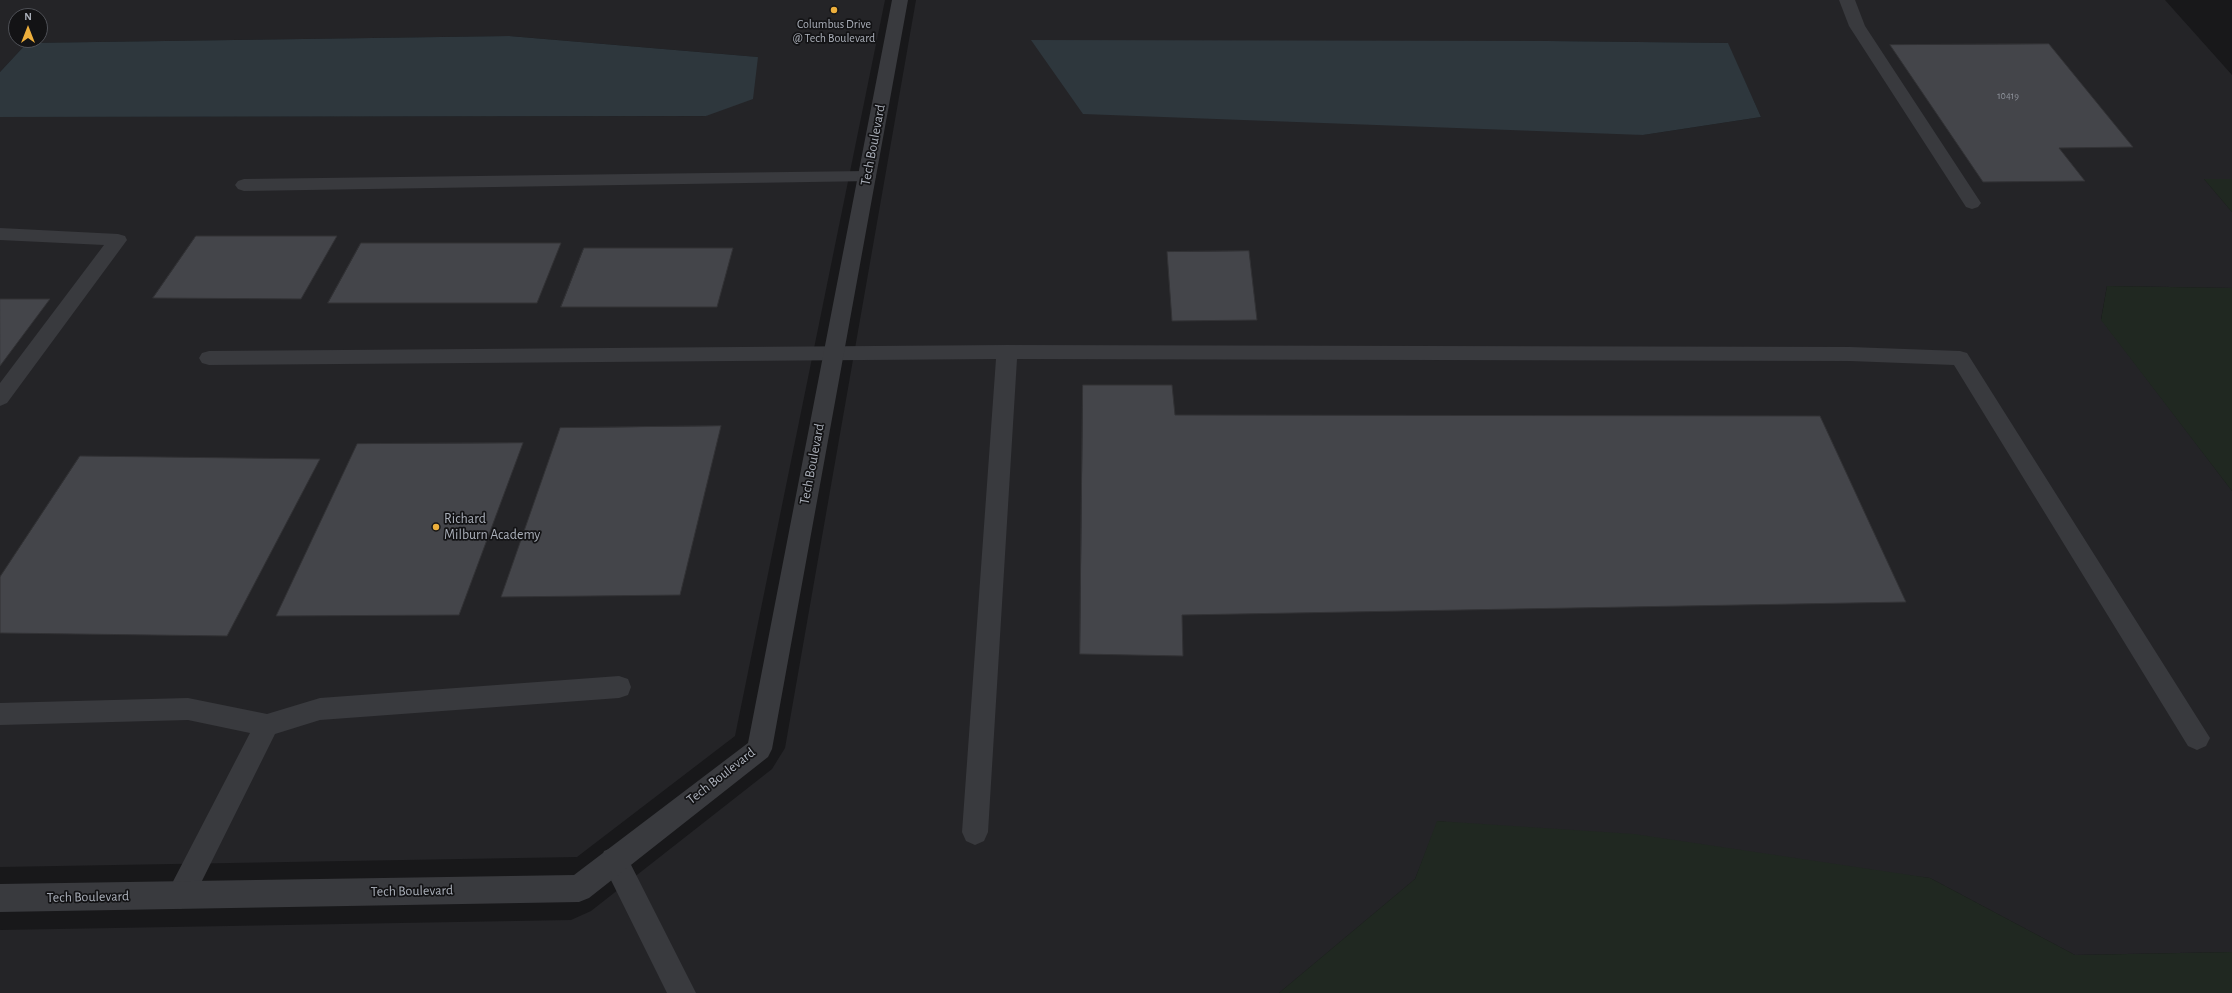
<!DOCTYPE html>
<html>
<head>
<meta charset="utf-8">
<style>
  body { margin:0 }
  #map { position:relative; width:2232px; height:993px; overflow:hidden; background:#18181a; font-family:"Alegreya Sans",sans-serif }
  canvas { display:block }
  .north { position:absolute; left:8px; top:8px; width:40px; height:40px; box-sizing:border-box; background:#131315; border:1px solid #4f5157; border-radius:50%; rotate:0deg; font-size:11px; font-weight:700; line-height:16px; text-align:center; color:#aaafb9 }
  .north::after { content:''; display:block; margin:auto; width:14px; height:18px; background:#edaf3c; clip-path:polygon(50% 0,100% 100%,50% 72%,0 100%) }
</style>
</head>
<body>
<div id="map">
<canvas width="2232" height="993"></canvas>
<div class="north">N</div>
</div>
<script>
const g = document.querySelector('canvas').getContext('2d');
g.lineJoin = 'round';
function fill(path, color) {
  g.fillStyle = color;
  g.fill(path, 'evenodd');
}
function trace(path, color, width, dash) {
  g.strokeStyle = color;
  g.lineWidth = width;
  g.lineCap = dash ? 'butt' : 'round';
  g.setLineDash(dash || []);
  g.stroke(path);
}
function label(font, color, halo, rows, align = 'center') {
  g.font = font + ' "Alegreya Sans",sans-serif';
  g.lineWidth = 3.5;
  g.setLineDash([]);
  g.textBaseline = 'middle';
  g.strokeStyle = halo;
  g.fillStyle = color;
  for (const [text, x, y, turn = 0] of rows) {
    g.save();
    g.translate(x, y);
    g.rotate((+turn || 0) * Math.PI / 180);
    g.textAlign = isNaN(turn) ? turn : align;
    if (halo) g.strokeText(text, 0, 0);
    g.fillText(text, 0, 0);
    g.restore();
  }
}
fill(new Path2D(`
  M0 0H885L735 736 577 857 0 867V117L706 116 758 57 509 36 27 43 0 72ZM16 16H40V40H16Z
  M916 0H2165L2232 75V179H2204L2232 212V288L2107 286 2101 319 2232 491V952L2075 955 1930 878 1438 821 1415 879 1279 993H0V930L571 920 591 911 772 769 785 748ZM1032 41H1549L1727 43 1761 117 1643 135Z`), '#242427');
fill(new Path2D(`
  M2204 179H2232V212Z
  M2107 286 2232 288V491L2101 320Z
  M1437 821 1634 834 1930 878 2075 955 2232 952V993H1279L1415 879Z`), '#202821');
fill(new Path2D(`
  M509 36 758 57 753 99 706 116 0 117V72L27 43Z
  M1031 40 1549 41 1728 43 1761 117 1643 135 1083 114Z`), '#2e373d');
const building = new Path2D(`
  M2049 44 2133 147 2059 148 2085 181 1983 182 1890 45Z
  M196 236H337L301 299 153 298Z
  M361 243H561L537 303H328Z
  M584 248H733L717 307H561Z
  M1249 251 1257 320 1172 321 1167 252Z
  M0 299H50L0 366Z
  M1083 385H1172L1175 415 1820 416 1906 602 1182 615 1183 656 1080 654Z
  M721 426 680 595 501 597 560 428Z
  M523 443 459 615 276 616 357 444Z
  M80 456 320 459 227 636 0 633V577Z`);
fill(building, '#44454a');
trace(building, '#323235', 1);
fill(new Path2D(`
  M1839 0H1855L1865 26 1981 203 1978 207 1972 209 1966 207 1849 26Z
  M867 171 873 173 876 177 873 181 244 191 238 189 235 185 238 181 244 179Z
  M0 228 118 234 125 236 127 240 7 403 0 406V383L104 245 0 240Z
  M1007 345 1850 347 1960 351 1967 353 2210 738 2206 746 2197 750 2188 746 1954 365 1850 361 1017 359 988 832 984 841 975 845 966 841 962 832 996 359 209 365 202 363 199 358 202 353 209 351Z
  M619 676 628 679 631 687 628 695 619 698 320 720 275 734 190 905 180 909 170 905 166 895 250 733 188 720 0 725V703L188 698 267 714 320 698Z
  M614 847 624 851 696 993H667L601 860 604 851Z`), '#393a3e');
fill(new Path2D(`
  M892 0H908L772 749 768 757 589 898 579 902 0 912V884L574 875 748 743Z`), '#393a3e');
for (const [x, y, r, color] of [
  [834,10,4,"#edaf3c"],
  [436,527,4,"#edaf3c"]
]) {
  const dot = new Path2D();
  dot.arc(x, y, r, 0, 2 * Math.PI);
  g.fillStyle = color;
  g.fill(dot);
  trace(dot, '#131315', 1.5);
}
label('10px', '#90949d', null, [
  ["10419",2008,96]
]);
label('12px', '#aaafb9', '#131315', [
  ["Columbus Drive",834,24],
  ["@ Tech Boulevard",834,38]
]);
label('14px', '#aaafb9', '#131315', [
  ["Tech Boulevard",873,145,-79],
  ["Tech Boulevard",812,464,-79],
  ["Tech Boulevard",721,776,-38],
  ["Tech Boulevard",412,891,-1],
  ["Tech Boulevard",88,897,-1]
]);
label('14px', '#aaafb9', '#131315', [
  ["Richard",444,519],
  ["Milburn Academy",444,535]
], 'left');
</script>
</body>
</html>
